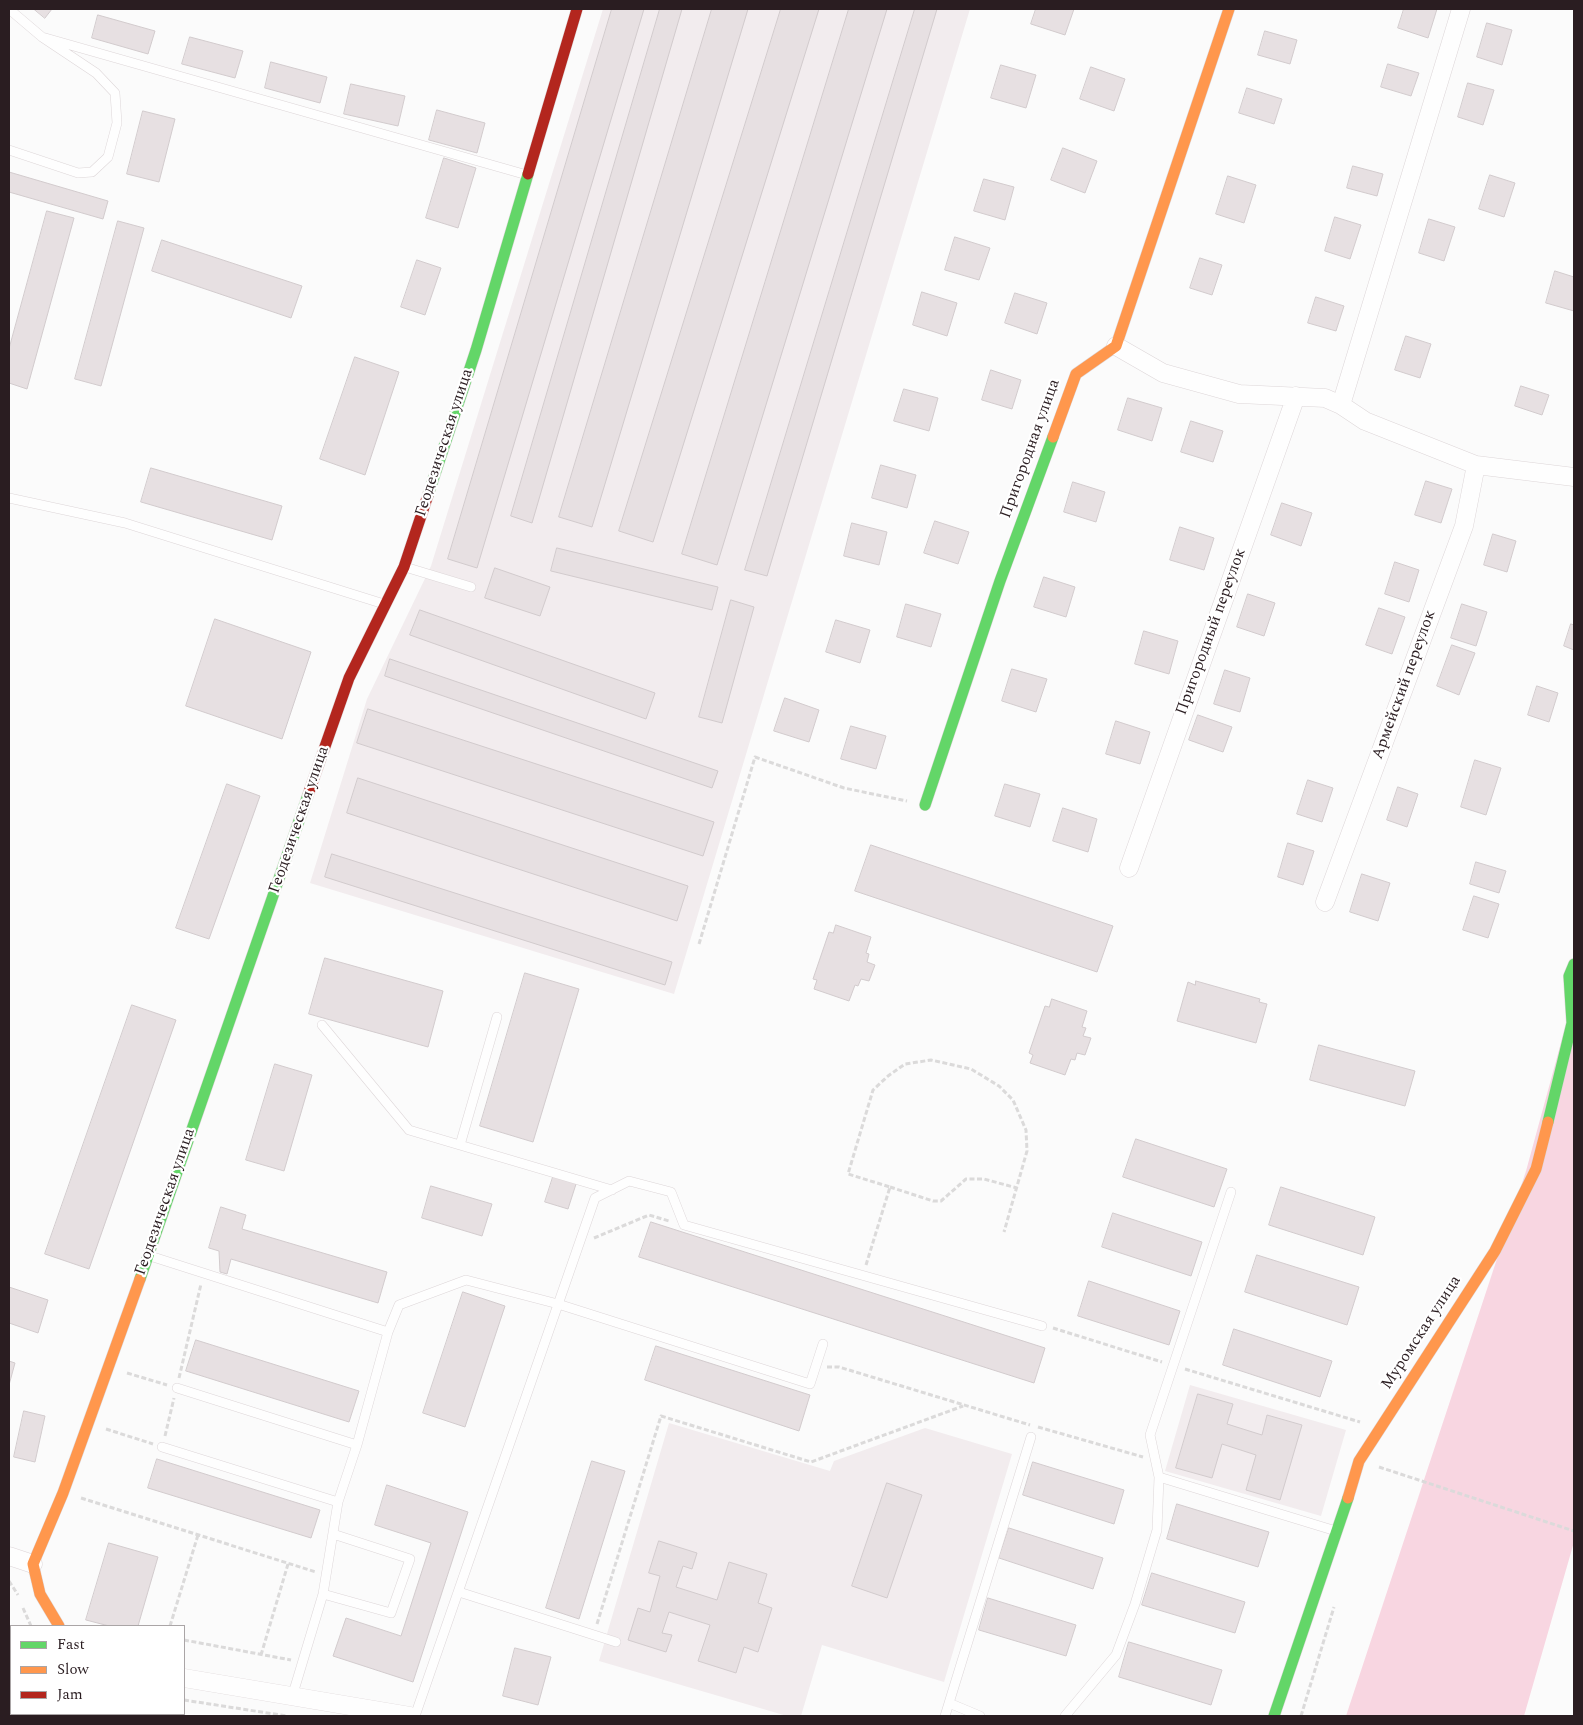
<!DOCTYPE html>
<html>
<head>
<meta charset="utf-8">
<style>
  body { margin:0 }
  #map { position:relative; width:1583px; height:1725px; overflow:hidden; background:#fbfbfb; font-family:Spectral,serif }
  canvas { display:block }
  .frame { position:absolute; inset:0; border:10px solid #2a1d21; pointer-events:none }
  .legend { position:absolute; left:10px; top:1625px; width:175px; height:90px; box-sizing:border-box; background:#fff; border:1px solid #aaa5a6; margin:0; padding:6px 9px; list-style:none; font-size:15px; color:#2a1d21 }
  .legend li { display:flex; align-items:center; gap:10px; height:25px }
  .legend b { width:25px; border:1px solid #aaa5a6 }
</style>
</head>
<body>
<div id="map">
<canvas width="1583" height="1725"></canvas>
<div class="frame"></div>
<ul class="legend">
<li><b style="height:6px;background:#63d668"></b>Fast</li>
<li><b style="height:6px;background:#ff974d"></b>Slow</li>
<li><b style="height:6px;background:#b3261e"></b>Jam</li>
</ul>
</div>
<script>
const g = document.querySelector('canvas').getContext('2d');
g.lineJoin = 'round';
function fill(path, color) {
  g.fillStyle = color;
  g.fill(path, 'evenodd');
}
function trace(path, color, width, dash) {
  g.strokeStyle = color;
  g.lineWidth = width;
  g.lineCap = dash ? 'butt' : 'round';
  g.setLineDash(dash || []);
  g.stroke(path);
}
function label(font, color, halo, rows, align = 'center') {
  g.font = font + ' Spectral,serif';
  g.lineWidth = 4.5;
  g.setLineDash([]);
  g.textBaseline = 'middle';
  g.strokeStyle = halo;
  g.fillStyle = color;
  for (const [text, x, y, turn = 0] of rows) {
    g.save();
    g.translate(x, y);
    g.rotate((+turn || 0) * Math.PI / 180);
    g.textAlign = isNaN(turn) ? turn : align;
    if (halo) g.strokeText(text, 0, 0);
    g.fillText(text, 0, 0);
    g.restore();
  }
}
fill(new Path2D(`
  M603 9H970L674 994 310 883 367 699 431 566Z
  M1190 1385 1346 1430 1321 1516 1165 1471Z
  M669 1423 830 1471 834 1461 925 1428 1012 1454 944 1682 822 1645 801 1716H787L599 1661Z`), '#f2ecee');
fill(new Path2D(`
  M1574 995V1542L1524 1716H1346L1526 1171Z`), '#f8d6e1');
const building = new Path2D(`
  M34 9H52L45 18Z
  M612 9H644L477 568 448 559Z
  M660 9H682L532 523 511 516Z
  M712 9H748L592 527 559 517Z
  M781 9H819L653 542 619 531Z
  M849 9H887L717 565 682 554Z
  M915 9H937L767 576 745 570Z
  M1036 9H1074L1065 35 1031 24Z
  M1404 9H1437L1428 38 1398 28Z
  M98 15 155 31 148 54 92 38Z
  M1487 23 1512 30 1502 65 1477 57Z
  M1265 31 1297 40 1290 64 1258 55Z
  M190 37 243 51 235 78 182 64Z
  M271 62 327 77 320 103 265 88Z
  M1388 64 1419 73 1411 96 1381 87Z
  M1001 65 1036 75 1026 108 991 98Z
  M1091 67 1125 79 1114 111 1080 99Z
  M1468 83 1494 90 1483 125 1458 117Z
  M351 84 405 96 398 126 344 114Z
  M1247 88 1282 99 1274 124 1239 113Z
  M437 110 485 123 477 153 429 140Z
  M143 111 175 119 159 182 127 174Z
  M1063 148 1097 161 1085 193 1051 180Z
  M444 158 476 168 458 228 426 218Z
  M1353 166 1383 174 1377 196 1347 188Z
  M9 172 108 201 103 219 9 192Z
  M1490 175 1515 183 1504 217 1479 209Z
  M1228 176 1256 185 1244 223 1216 214Z
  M984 179 1014 187 1005 220 974 211Z
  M47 211 74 218 27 389 9 383V349Z
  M1335 217 1361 225 1350 259 1325 251Z
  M1429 219 1455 227 1444 261 1419 253Z
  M118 221 144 228 101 386 75 379Z
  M955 237 990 248 979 280 945 270Z
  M162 240 302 286 291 318 152 271Z
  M1200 258 1222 265 1212 295 1190 288Z
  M417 260 441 268 425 315 401 307Z
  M1555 271 1574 277V311L1546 303Z
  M922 292 957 303 947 336 913 325Z
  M1015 293 1047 303 1037 334 1005 323Z
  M1316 297 1344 306 1336 331 1308 323Z
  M1406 336 1431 344 1420 378 1395 370Z
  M355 357 399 372 365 475 320 459Z
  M991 370 1021 380 1012 409 982 400Z
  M1521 386 1549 395 1542 415 1515 406Z
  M904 389 938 398 929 431 894 421Z
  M1128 398 1162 408 1152 441 1118 430Z
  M1191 421 1223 431 1213 462 1181 452Z
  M881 465 916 475 907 508 872 498Z
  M151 468 282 506 272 540 141 502Z
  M1426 481 1452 489 1441 523 1415 515Z
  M1073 482 1105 492 1096 522 1064 512Z
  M1282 503 1312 513 1301 546 1271 535Z
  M935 521 969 532 958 564 924 553Z
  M852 523 887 532 879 565 844 556Z
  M1180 527 1214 538 1204 570 1170 560Z
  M1493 534 1516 541 1507 572 1484 565Z
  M557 548 718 587 712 610 551 571Z
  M1395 562 1419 570 1409 602 1385 594Z
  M495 568 550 587 540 616 485 598Z
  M1044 577 1075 587 1066 617 1034 607Z
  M1248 594 1275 603 1264 636 1237 627Z
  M731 600 754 607 722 723 699 717Z
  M906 604 941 614 931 647 897 637Z
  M1462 604 1487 612 1476 646 1451 638Z
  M1379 608 1405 617 1392 654 1366 645Z
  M420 610 655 693 646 719 410 635Z
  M215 619 311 652 282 739 186 706Z
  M836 620 870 630 860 663 826 652Z
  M1571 624 1574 625V650L1564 646Z
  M1144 631 1178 641 1169 674 1135 664Z
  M1452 645 1475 653 1459 695 1437 686Z
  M390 659 718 771 712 788 385 676Z
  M1012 669 1047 679 1036 712 1002 701Z
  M1225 670 1250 678 1240 712 1214 704Z
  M1537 686 1558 693 1549 722 1528 715Z
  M785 698 819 710 809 742 774 731Z
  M368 709 714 822 703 856 357 743Z
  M1198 715 1232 727 1223 752 1189 740Z
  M1116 721 1150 732 1140 764 1106 754Z
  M851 726 886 736 876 769 841 759Z
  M1475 760 1501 768 1486 815 1461 807Z
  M358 778 688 886 677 921 347 813Z
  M1308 780 1333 788 1322 822 1297 814Z
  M227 784 260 796 209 939 176 928Z
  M1005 784 1040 794 1030 827 995 816Z
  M1398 787 1418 794 1407 827 1387 820Z
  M1063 808 1097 819 1088 852 1053 841Z
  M1288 843 1314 851 1303 885 1278 877Z
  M871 845 1113 926 1097 972 855 891Z
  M332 854 672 962 665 985 325 877Z
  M1476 862 1506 871 1499 893 1470 884Z
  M1362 874 1390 883 1378 921 1350 912Z
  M1474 896 1499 904 1488 938 1463 930Z
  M836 925 871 937 866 953 869 954 867 962 875 965 869 981 861 979 858 986 855 985 849 1001 814 989 817 980 813 979 829 932 833 933Z
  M325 958 443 991 428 1047 309 1014Z
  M525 973 579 989 533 1142 480 1126Z
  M1196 981 1260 999 1259 1002 1267 1004 1256 1043 1177 1021 1188 982 1195 985Z
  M1052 999 1087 1011 1082 1027 1086 1028 1083 1036 1091 1038 1085 1055 1077 1053 1075 1060 1071 1059 1065 1075 1030 1063 1033 1055 1029 1053 1045 1006 1049 1007Z
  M132 1005 176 1020 89 1269 45 1254Z
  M1319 1045 1415 1071 1405 1106 1310 1080Z
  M275 1064 312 1075 284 1171 246 1160Z
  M1136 1139 1227 1169 1214 1207 1123 1177Z
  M554 1174 577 1181 568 1209 545 1202Z
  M431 1186 492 1204 482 1236 422 1218Z
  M1281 1187 1375 1217 1363 1255 1269 1225Z
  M221 1207 246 1215 242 1229 387 1272 378 1303 231 1259 227 1274 220 1272 219 1251 209 1248Z
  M1113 1213 1202 1242 1191 1276 1102 1247Z
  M651 1222 1045 1348 1034 1383 639 1257Z
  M1257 1255 1359 1287 1347 1325 1245 1292Z
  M1089 1281 1180 1311 1169 1345 1078 1316Z
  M9 1287 48 1300 38 1333 9 1323Z
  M463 1292 505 1306 465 1427 423 1413Z
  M1234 1329 1332 1361 1320 1397 1223 1365Z
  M196 1340 359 1391 349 1422 186 1371Z
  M656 1346 810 1395 799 1431 645 1380Z
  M9 1361 15 1363 9 1385Z
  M1198 1394 1233 1404 1227 1424 1262 1435 1267 1415 1302 1425 1280 1500 1246 1490 1256 1455 1222 1444 1212 1478 1176 1468Z
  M24 1411 45 1416 35 1462 14 1457Z
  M157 1459 320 1510 311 1538 148 1488Z
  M592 1461 625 1471 579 1619 546 1608Z
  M1033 1462 1124 1490 1114 1524 1023 1495Z
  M887 1483 922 1495 887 1598 852 1586Z
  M387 1485 468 1512 413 1682 333 1656 346 1618 401 1636 431 1543 375 1525Z
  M1177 1504 1269 1532 1258 1567 1167 1539Z
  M1009 1528 1103 1558 1093 1589 999 1558Z
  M659 1541 697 1553 692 1569 683 1566 676 1587 717 1600 729 1562 767 1574 758 1603 772 1608 758 1652 744 1647 736 1673 698 1661 710 1625 669 1612 662 1633 672 1635 666 1652 628 1640 638 1608 650 1612 660 1576 649 1573Z
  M109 1543 158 1557 138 1626H109L86 1620Z
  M1152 1573 1245 1602 1235 1633 1142 1605Z
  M988 1598 1076 1625 1066 1656 979 1630Z
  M1129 1642 1222 1670 1211 1705 1119 1677Z
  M515 1648 551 1657 538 1705 503 1696Z`);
fill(building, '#e7e0e2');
trace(building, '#d2cbcd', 1);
const lane = new Path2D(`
  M42 37 527 175
  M9 150 78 173 92 172 108 157 117 123 115 93 96 73 42 37 9 9
  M9 498 125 523 384 604
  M405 567 471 587
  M322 1025 409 1130 612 1190
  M460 1145 497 1017
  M150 1256 388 1332
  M177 1388 357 1445
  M162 1447 338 1502
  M1159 1477 1150 1435 1231 1192
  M459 1592 616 1642
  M323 1594 338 1502 357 1445 388 1332 399 1305 466 1280 558 1304 810 1384 823 1344
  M292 1697 323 1594 391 1613 410 1559 333 1534
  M949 1703 980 1716
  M415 1716 595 1198 629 1181 671 1192 684 1225 1042 1326
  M945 1716 1031 1437
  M1065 1716 1116 1655 1135 1604 1157 1530 1159 1477 1336 1531`);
const street = new Path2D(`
  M1116 346 1163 373 1239 394 1325 398 1341 405 1365 421 1476 465 1574 477
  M1341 405 1461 9
  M1129 868 1296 396
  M1325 902 1464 526 1476 465
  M9 1556 33 1564
  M184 1678 410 1716`);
const fast = new Path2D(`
  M428 495 476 350 528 174
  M925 805 1000 581 1053 437
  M1548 1122 1572 1023 1569 976 1574 964
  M140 1279 308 795
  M1274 1716 1348 1498`);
const slow = new Path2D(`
  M1053 437 1076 374 1116 346 1229 9
  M1348 1498 1359 1461 1495 1251 1536 1169 1548 1122
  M59 1626 40 1594 33 1564 63 1493 140 1279`);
const jam = new Path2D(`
  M528 174 577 9
  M308 795 349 678 404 567 428 495`);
trace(lane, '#ddd6d8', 10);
trace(street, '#ddd6d8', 19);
trace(fast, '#ddd6d8', 12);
trace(slow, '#ddd6d8', 12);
trace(jam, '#ddd6d8', 12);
trace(new Path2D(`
  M699 944 755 757 844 788 907 801
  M890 1187 933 1201H941L966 1179H984L1017 1188
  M594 1238 649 1215 669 1221
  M866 1265 890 1187 848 1174 873 1090 888 1076 905 1064 931 1060 971 1069 999 1086 1013 1100 1026 1130 1027 1151 1004 1232
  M1053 1328 1162 1362
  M827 1367H839L1030 1425
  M1185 1369 1360 1422
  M127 1373 167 1385
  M179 1378 201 1284
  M1038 1427 1143 1457
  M106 1429 153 1444
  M165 1436 174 1398
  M1379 1467 1574 1531
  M81 1498 316 1572
  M9 1581 18 1595
  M23 1608 31 1626
  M597 1624 661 1416 811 1462 963 1406
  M170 1626 198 1535
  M184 1640 291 1660
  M261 1655 288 1564
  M184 1700 287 1716
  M1301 1716 1334 1607`), '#dbdada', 3, [5, 2.5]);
trace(lane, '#fefefe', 9);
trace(street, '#fefefe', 18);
trace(fast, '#63d668', 11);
trace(slow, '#ff974d', 11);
trace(jam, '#b3261e', 11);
label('16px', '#2a1d21', '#fff', [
  ["Геодезическая улица",445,443,-72],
  ["Пригородная улица",1031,449,-70],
  ["Пригородный переулок",1212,632,-70],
  ["Армейский переулок",1405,685,-70],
  ["Геодезическая улица",300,820,-71],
  ["Геодезическая улица",166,1202,-71],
  ["Муромская улица",1422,1333,-57]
]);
</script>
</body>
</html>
